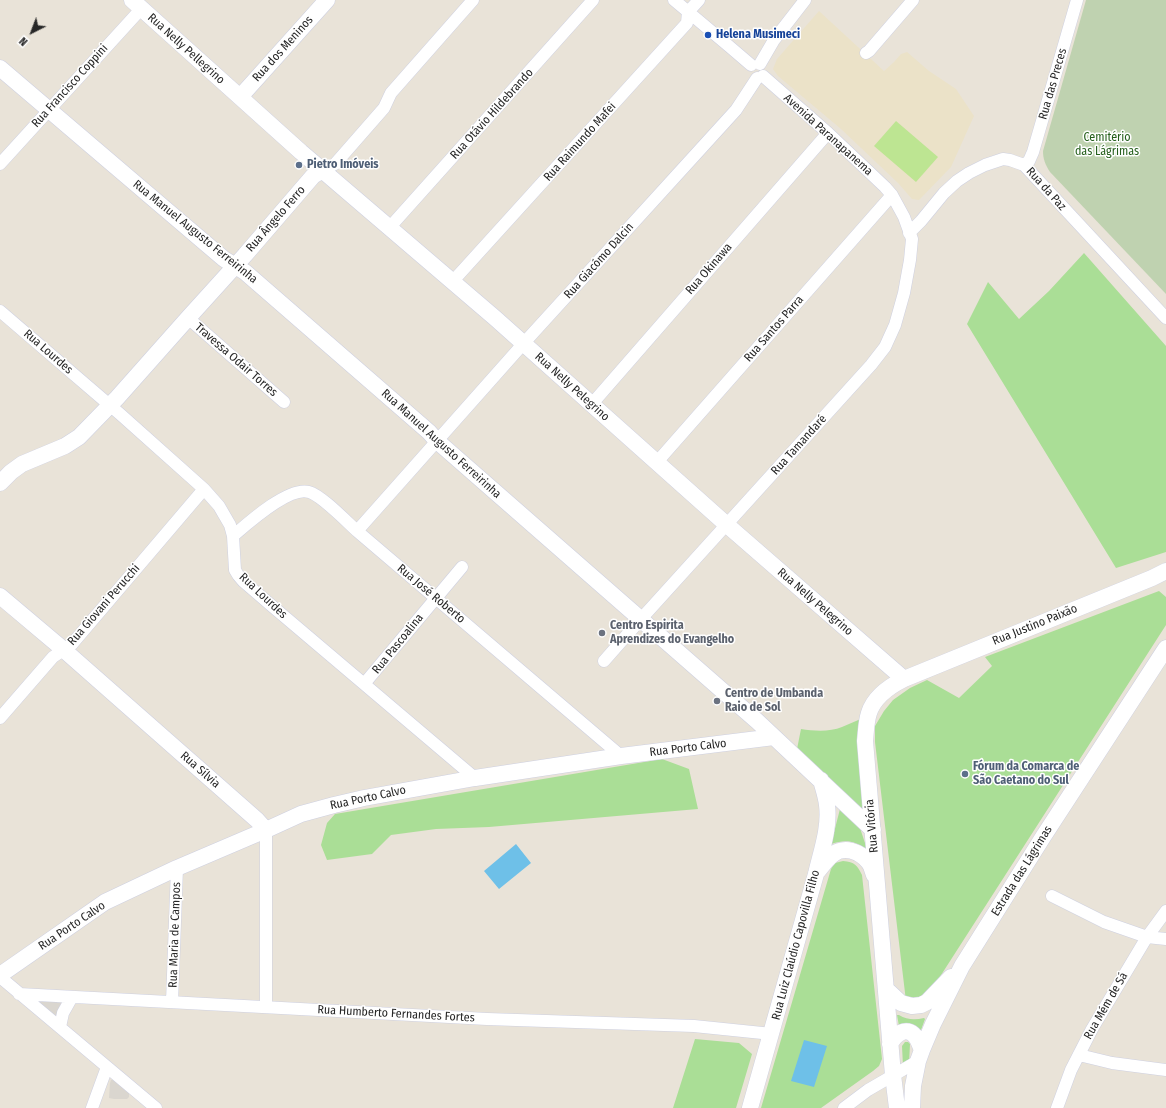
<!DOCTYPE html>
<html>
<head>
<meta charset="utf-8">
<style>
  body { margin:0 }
  #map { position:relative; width:1166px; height:1108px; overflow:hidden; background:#e9e3d8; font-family:"Fira Sans Condensed",sans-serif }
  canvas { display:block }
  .north { position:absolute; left:12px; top:12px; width:40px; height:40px; -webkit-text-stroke:3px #fff; paint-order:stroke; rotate:222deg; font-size:11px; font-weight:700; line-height:16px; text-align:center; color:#272727 }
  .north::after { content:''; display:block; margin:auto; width:14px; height:18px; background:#272727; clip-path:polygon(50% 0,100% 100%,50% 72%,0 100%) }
</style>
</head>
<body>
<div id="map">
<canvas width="1166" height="1108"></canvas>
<div class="north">N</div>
</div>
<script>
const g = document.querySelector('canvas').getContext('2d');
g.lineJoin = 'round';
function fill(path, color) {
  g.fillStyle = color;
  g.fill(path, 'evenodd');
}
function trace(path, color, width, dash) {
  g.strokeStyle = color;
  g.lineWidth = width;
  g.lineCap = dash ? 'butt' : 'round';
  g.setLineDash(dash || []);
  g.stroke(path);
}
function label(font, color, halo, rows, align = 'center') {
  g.font = font + ' "Fira Sans Condensed",sans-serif';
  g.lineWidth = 3;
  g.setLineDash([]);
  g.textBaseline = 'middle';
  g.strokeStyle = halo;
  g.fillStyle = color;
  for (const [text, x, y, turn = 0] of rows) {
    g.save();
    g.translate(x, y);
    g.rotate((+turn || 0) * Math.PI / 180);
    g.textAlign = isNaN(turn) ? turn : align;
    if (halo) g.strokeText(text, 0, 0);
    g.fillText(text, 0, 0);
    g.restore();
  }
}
fill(new Path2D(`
  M819 11 884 71 894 62 901 54 907 52 929 71 956 89 974 116 951 167 919 200 912 199 898 183 841 129 778 76 773 69 777 59Z`), '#ebe2c8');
fill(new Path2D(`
  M1084 253 1166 346V552L1116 568 967 324 988 282 1019 319 1049 291Z
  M1159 591 1166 597V625L925 1000 906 1001 875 742V726L884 711 893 700 910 688 927 680 959 698 992 666 985 657Z
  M863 718 858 737V755L865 812 797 749 801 729C814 731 830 732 842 727 849 724 856 721 863 718Z
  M662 759 689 769 698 809 489 827 436 829 391 835 372 854 327 860 321 845 327 823 335 814Z
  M840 809 860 828 867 849C853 841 847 839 831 844Z
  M843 861C855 862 857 865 862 875L882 1059 879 1066 873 1071 821 1108H761L831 869 835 863Z
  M897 1015H899C907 1020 915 1020 924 1018L925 1019 921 1030 899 1026Z
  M695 1039 739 1043 752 1054 736 1108H673Z
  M905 1042H908L910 1044 909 1063 903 1066 902 1046Z`), '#aade96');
fill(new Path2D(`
  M1086 0H1166V294L1050 172C1045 164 1043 159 1043 151Z`), '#bfd2b0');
fill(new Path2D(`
  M896 121 938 157 916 182 874 146Z`), '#bde592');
fill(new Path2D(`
  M43 999 61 1003 56 1018 39 1002 40 1000Z
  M111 1080H114L129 1093V1097L127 1099H114L109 1098 110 1083Z`), '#dad6cf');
fill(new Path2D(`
  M516 844 531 863 499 889 484 871Z
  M804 1040 827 1046 814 1087 791 1081Z`), '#6ec0e8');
const street = new Path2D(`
  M674 0 730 47 751 65
  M866 53 869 51 913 0
  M760 64 774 40 805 0
  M0 164 141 9
  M1024 165 1029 161 1033 152 1077 0
  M323 170 335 164 384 108 391 93 473 0
  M390 227 593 0
  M909 233 921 221 944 193 957 181 969 173 985 165 1003 159 1010 160 1024 165 1166 318
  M453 281 687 23 688 12 699 0
  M0 311 120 414 204 489 219 506 230 525 233 536 235 570 238 575 243 581 272 606 475 778
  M188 318 284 402
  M591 405 828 133
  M657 462 892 195
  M357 531 523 344 736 110 757 78
  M233 536C248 523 289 486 309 492 321 495 347 522 357 531L621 756
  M604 661 641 619 871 365 885 347 895 325 904 293 910 260 912 239 904 217 892 195 885 187 828 133 763 76
  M364 684 462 567
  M0 718 53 657 72 644 204 489
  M266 830V1007
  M1052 896 1104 922 1147 937 1166 939
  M0 977 156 1108
  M19 994 487 1019 694 1026 772 1034
  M172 1002 177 868
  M60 1027 63 1013 72 997
  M1079 1055 1112 1063 1166 1070
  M92 1108 107 1067
  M844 1108 868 1090 918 1061
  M1057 1108 1071 1070 1092 1029 1147 937 1166 911`);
const secondary = new Path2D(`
  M132 0 301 152 495 318 727 525 904 679
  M0 68 204 242 224 259 245 272 429 432 437 441 757 721 873 830
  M240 97 327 0
  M0 483 11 472 22 464 65 446 79 437 117 398 188 318 245 255 313 176 323 170
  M0 596 64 650 257 820 266 830
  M818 871C824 864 830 854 839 851 851 847 865 855 871 866 872 869 873 872 874 875
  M0 975 105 902 177 868 266 830 301 814 334 805 364 798 475 778 621 756 774 737
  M886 989 901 1003 912 1006 921 1005 927 1002 951 977
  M890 1044C895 1035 906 1025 915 1036 919 1040 920 1046 922 1050
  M750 1108 816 874C821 852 830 828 827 805 826 796 823 788 821 780
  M897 1108 893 1075 865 741C866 732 866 722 869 713 874 697 890 686 904 679L1152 578 1166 571
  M912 1108 913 1086 918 1061 922 1050 933 1024 962 966 1043 837 1166 648`);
trace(street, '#ced0e0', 13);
trace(secondary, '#ced0e0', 17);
trace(street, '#fff', 12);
trace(secondary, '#fff', 16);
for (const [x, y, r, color] of [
  [708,35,4,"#1a4fb4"],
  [299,165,4,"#5c6f8a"],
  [602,633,4,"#6b7280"],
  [717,701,4,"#6b7280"],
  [965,774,4,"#5c6f8a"]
]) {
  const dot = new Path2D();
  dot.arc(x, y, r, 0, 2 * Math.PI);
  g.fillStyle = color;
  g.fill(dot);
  trace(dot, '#fff', 1.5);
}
label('bold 12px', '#164399', '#fff', [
  ["Helena Musimeci",716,35]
], 'left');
label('12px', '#272727', '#fff', [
  ["Rua Nelly Pellegrino",186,49,42],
  ["Rua dos Meninos",283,49,-48],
  ["Rua das Preces",1053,84,-74],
  ["Rua Francisco Coppini",70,86,-48],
  ["Rua Otávio Hildebrando",492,114,-48],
  ["Avenida Paranapanema",828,135,42],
  ["Rua Raimundo Mafei",580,142,-48],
  ["Rua da Paz",1046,189,48],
  ["Rua Ângelo Ferro",276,219,-49],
  ["Rua Manuel Augusto Ferreirinha",195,232,39],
  ["Rua Giacómo Dalcin",599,261,-48],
  ["Rua Okinawa",709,269,-49],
  ["Rua Santos Parra",774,329,-49],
  ["Rua Lourdes",48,352,41],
  ["Travessa Odair Torres",236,360,41],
  ["Rua Nelly Pelegrino",572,387,42],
  ["Rua Manuel Augusto Ferreirinha",441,444,42],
  ["Rua Tamandaré",799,445,-48],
  ["Rua José Roberto",431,594,40],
  ["Rua Lourdes",263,596,43],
  ["Rua Nelly Pelegrino",815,602,41],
  ["Rua Giovani Perucchi",104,605,-49],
  ["Rua Justino Paixão",1035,625,-22],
  ["Rua Pascoalina",398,644,-51],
  ["Rua Porto Calvo",688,748,-7],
  ["Rua Sílvia",200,770,41],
  ["Rua Porto Calvo",368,798,-12],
  ["Rua Vitória",872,826,-95],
  ["Estrada das Lágrimas",1022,871,-58],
  ["Rua Porto Calvo",72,926,-34],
  ["Rua Maria de Campos",175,935,-88],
  ["Rua Luiz Claúdio Capovilla Filho",796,945,-75],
  ["Rua Mém de Sá",1106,1006,-60],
  ["Rua Humberto Fernandes Fortes",396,1014,3]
]);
label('12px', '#255f1c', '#fff', [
  ["Cemitério",1107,138],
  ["das Lágrimas",1107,152]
]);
label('bold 12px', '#4e5e75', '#fff', [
  ["Pietro Imóveis",307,165],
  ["Fórum da Comarca de",973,767],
  ["São Caetano do Sul",973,781]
], 'left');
label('bold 12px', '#5b616d', '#fff', [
  ["Centro Espirita",610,626],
  ["Aprendizes do Evangelho",610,640],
  ["Centro de Umbanda",725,694],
  ["Raio de Sol",725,708]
], 'left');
</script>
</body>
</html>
